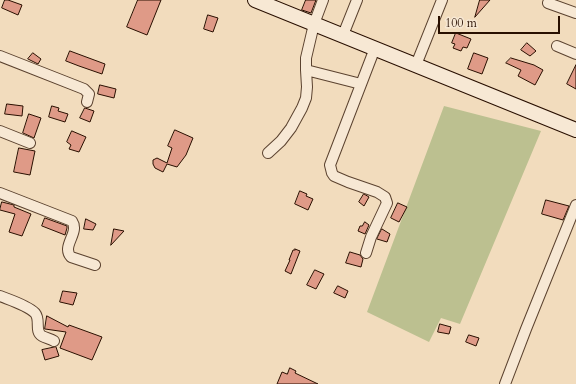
<!DOCTYPE html>
<html>
<head>
<meta charset="utf-8">
<style>
  body { margin:0 }
  #map { position:relative; width:576px; height:384px; overflow:hidden; background:#f2dcbd; font-family:Cardo,serif }
  canvas { display:block }
  .scale { position:absolute; left:438px; top:16px; width:122px; height:18px; box-sizing:border-box; border:2px solid #290f00; border-top:0; padding-left:5px; font-size:12px; line-height:14px; white-space:nowrap; color:#290f00; -webkit-text-stroke:3px #f7e8d4; paint-order:stroke }
</style>
</head>
<body>
<div id="map">
<canvas width="576" height="384"></canvas>
<div class="scale">100 m</div>
</div>
<script>
const g = document.querySelector('canvas').getContext('2d');
g.lineJoin = 'round';
function fill(path, color) {
  g.fillStyle = color;
  g.fill(path, 'evenodd');
}
function trace(path, color, width, dash) {
  g.strokeStyle = color;
  g.lineWidth = width;
  g.lineCap = dash ? 'butt' : 'round';
  g.setLineDash(dash || []);
  g.stroke(path);
}
fill(new Path2D(`
  M444 106 541 131 460 324 441 318 429 342 367 312Z`), '#bcc090');
const building = new Path2D(`
  M5 0H8L22 5 18 15 2 8Z
  M138 0H161L147 35 127 27Z
  M306 0H316L311 13 302 10Z
  M480 0H490L475 17Z
  M208 15 218 18 213 32 204 29Z
  M456 33 471 39 467 48 463 47 461 51 453 48 455 44 452 43Z
  M527 43 536 51 530 56 521 50Z
  M70 51 105 64 102 74 79 66 66 61Z
  M33 53 41 59 38 64 28 59Z
  M474 53 488 58 482 74 468 69Z
  M511 58 534 65 543 70 535 85 518 76 521 70 506 63Z
  M576 65V89L567 84Z
  M100 85 116 89 114 98 98 94Z
  M7 104 23 106 22 116 5 114Z
  M52 106 59 108 58 111 68 114 65 122 49 117Z
  M85 108 94 111 90 122 80 118Z
  M29 114 41 118 34 138 23 133Z
  M175 130 193 138 186 155 177 167 167 164 163 172 155 168 153 164V160L157 158 167 163 172 148 168 146Z
  M72 131 86 137 79 152 69 149 71 145 67 142Z
  M19 148 35 151 30 175 14 172Z
  M300 191 307 194 306 196 313 199 308 210 295 204Z
  M364 194 369 197 364 206 359 202Z
  M546 200 569 206 563 220 542 214Z
  M2 202 14 205V207L31 214 22 236 9 232 15 214 0 210Z
  M398 203 407 207 399 222 391 218Z
  M45 218 67 226V228L65 235 42 226Z
  M86 219 96 224 93 230 84 229Z
  M365 222 369 225 365 234 358 231 360 226H362Z
  M114 229 124 231 111 245Z
  M382 229 390 234 387 242 377 239Z
  M295 249 300 251 291 274 285 271 290 260H289L293 250H295Z
  M350 252 360 255 363 259 361 267 346 263Z
  M315 270 324 274 316 289 307 285Z
  M338 286 348 291 345 298 334 293Z
  M63 291 77 293 73 305 60 302Z
  M47 316 68 327 69 325 102 337 92 360 60 348 66 332 45 329Z
  M440 324 451 327 449 334 438 332Z
  M469 335 479 338 476 346 466 342Z
  M56 347 59 356 45 360 42 350Z
  M290 368 296 371 295 373 318 384H277L282 372 287 374Z`);
fill(building, '#df9a87');
trace(building, '#290f00', 1);
const minor = new Path2D(`
  M548 3 576 13
  M343 35 357 0
  M557 46 576 54
  M0 56 84 89 89 94 87 102
  M416 65 442 0
  M306 70V58L314 24 323 0
  M0 131 30 143
  M268 153 281 141 291 128 302 108 306 98 307 87 306 70 361 84
  M0 193 72 221C80 233 61 246 71 257L95 265
  M366 253 371 237 387 203 385 197 377 192 348 182 334 176 332 173 330 165 375 48
  M0 296C10 300 27 305 35 313 41 320 34 331 42 336 46 338 51 339 54 341
  M505 384 526 329 576 205`);
const secondary = new Path2D(`
  M255 0 576 130`);
trace(minor, '#5b422f', 12);
trace(secondary, '#290f00', 16);
trace(minor, '#f7e8d4', 10);
trace(secondary, '#f7e8d4', 14);
</script>
</body>
</html>
